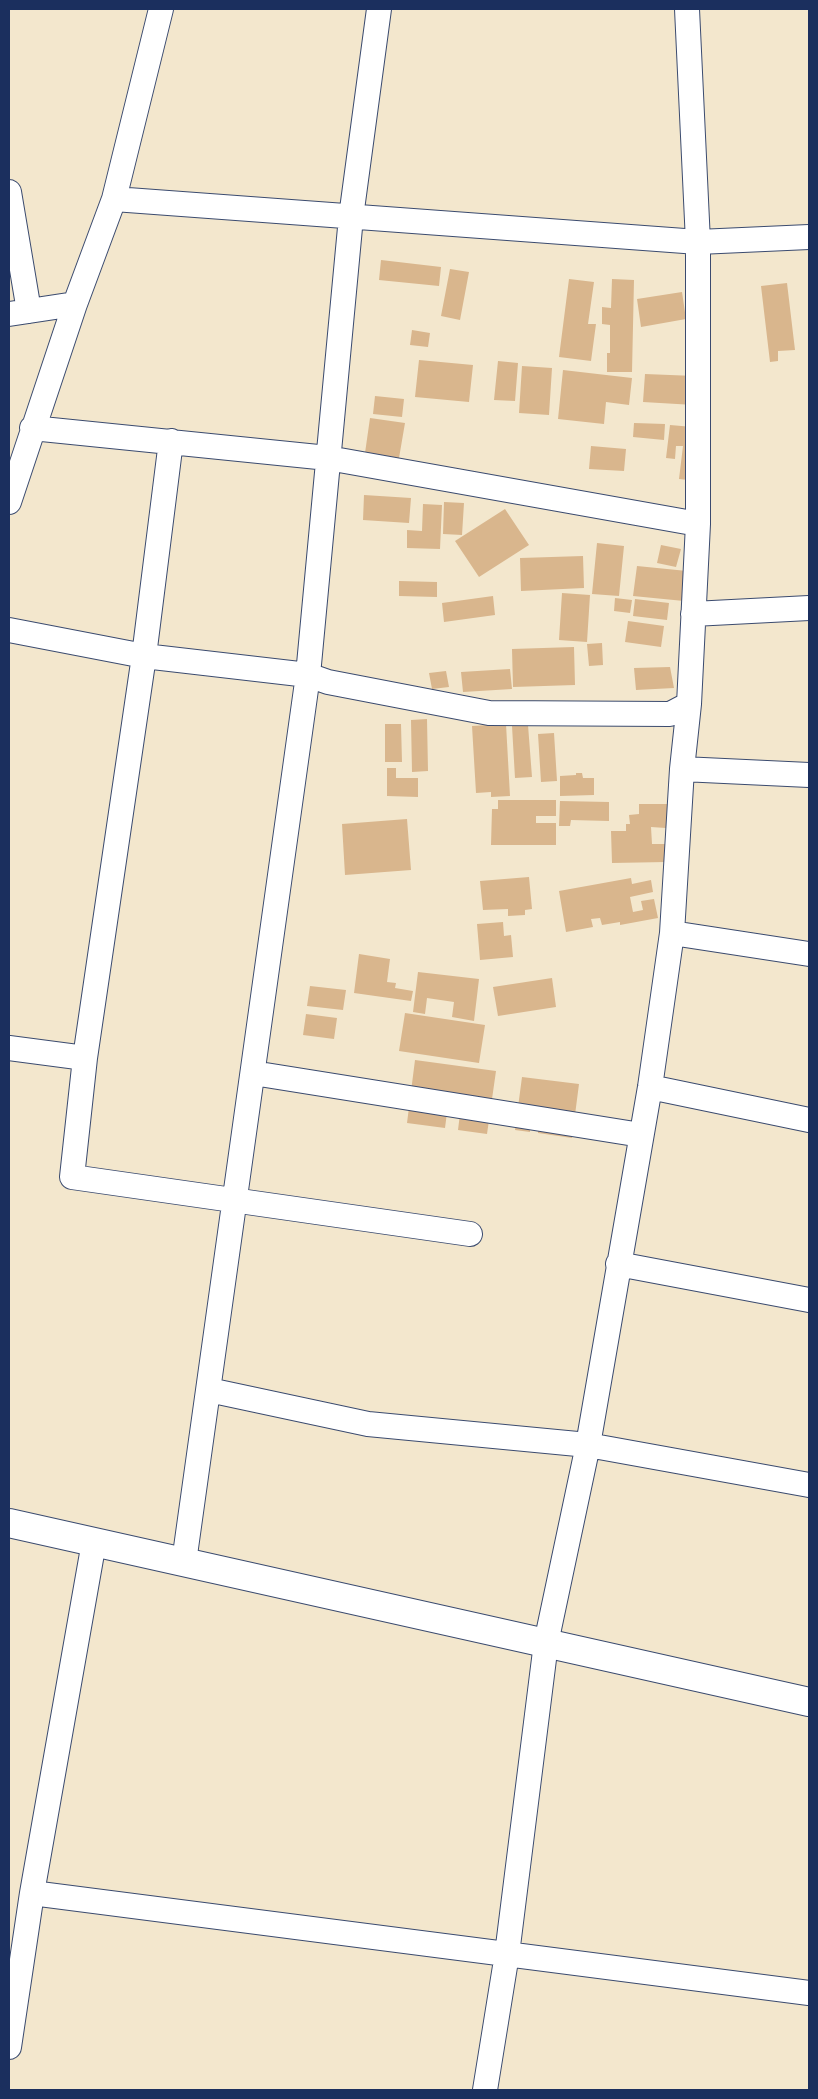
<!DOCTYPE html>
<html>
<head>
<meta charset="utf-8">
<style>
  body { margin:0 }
  #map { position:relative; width:818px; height:2099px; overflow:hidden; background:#f3e7cd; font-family:Mali,sans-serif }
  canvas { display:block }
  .frame { position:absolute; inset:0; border:10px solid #1b2f5e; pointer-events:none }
</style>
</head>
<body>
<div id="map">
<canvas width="818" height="2099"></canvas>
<div class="frame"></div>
</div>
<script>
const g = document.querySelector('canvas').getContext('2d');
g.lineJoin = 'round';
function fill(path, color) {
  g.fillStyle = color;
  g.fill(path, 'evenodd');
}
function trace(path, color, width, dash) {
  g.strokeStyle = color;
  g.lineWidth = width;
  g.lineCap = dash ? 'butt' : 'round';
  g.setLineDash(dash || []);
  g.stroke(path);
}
fill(new Path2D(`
  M381 260 441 267 439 286 379 280Z
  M450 269 469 272 460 320 441 316Z
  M569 279 594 282 588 324H596L591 361 559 357Z
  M612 279 634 280 632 372H607V353H610V325L602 324V307L611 308Z
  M787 283 795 350 778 351V361L770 362 761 286Z
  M682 292 686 319 641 327 637 299Z
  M412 330 430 333 428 347 410 345Z
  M419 360 473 365 469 402 415 397Z
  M498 361 518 363 515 401 494 400Z
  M522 366 552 368 549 415 519 413Z
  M563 370 632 378 629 405 606 402 604 424 558 419Z
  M645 374 695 376 694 405 643 402Z
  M375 396 404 399 402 417 373 414Z
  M370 418 405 423 399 458 365 453Z
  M634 423 665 424 664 440 633 437Z
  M670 425 693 427 688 480 679 479 683 446H676L675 459 666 458Z
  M591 446 626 449 624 471 589 469Z
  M364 495 411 498 409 523 363 520Z
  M444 502 464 503 462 535 443 534Z
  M423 504 442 505 440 549 407 548V530L422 531Z
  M505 509 529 545 479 577 455 541Z
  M597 543 624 546 619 596 592 594Z
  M661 545 681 549 676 567 657 563Z
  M583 556 584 588 521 591 520 558Z
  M637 566 687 571 684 601 633 596Z
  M399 581 437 582V597L399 596Z
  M562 593 590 595 587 642 559 640Z
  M493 596 495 615 444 622 442 603Z
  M615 598 632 600 630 613 614 611Z
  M635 599 669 603 667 620 633 616Z
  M628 621 664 626 661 647 625 642Z
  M602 643 603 665 589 666 587 644Z
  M574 647 575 685 513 687 512 649Z
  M670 667 674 688 636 690 634 668Z
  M510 669 512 689 463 692 461 672Z
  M446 671 449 687 432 689 429 673Z
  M427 719 428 771 412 772 411 720Z
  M385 724H401L402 762H385Z
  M506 724 510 796 491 797V792L476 793 472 726Z
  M528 725 532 777 515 778 512 726Z
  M554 733 557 781 541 782 538 734Z
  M387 768H396V778H418V797L387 796Z
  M576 773H582L583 778H594V795L560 796V776L576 775Z
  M498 800H556V816H536V823H556V845H491L492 809H498Z
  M560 801 609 802V821L571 820 570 826H559Z
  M639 804H676L666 832V828L651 827 652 844H665L666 862 612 863 611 831H626V824H630L629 815 639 814Z
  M407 819 411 870 345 875 342 824Z
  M529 877 532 909 525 910V915L508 916V909L483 910 480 881Z
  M631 878 632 884 651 880 653 892 630 897 633 912 643 910 641 901 654 899 658 918 620 925V922L602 925 600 918 591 919 593 927 566 932 559 891Z
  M503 922 504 936 511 935 513 957 480 960 477 924Z
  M359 954 390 959 387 982 396 983 395 988 413 991 411 1001 354 993Z
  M418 972 479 979 474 1021 452 1017 454 1002 427 998 425 1014 413 1012Z
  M552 978 556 1007 498 1016 493 987Z
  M310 986 346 990 343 1010 307 1006Z
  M405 1013 485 1025 479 1063 399 1051Z
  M306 1014 337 1018 334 1039 303 1035Z
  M415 1060 496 1071 487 1134 458 1130 461 1106 448 1105 445 1128 407 1123Z
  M522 1077 579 1084 572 1138 538 1133V1129L530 1128V1132L515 1130Z`), '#d9b68d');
const minor = new Path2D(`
  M9 192 29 311
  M114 199 698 242 809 237
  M9 314 75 304
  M32 428 328 458 698 524
  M9 502 75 304 114 199 161 9
  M693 614 809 608
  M9 630 144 656 308 675 328 682 489 713 670 714 689 704
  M682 769 809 775
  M672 933 809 954
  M9 1048 85 1058 72 1177 470 1234
  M85 1058 144 656 171 441
  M253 1073 641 1135
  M650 1087 809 1120
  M618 1264 809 1300
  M209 1390 368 1424 588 1445 809 1485
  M184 1562 308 675 351 217 379 9
  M32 1893 809 1993
  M9 2047 32 1893 94 1542
  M485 2090 507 1954 546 1643 588 1445 650 1087 672 933 682 769 689 704 698 524V242L687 9`);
const tertiary = new Path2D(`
  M9 1523 809 1702`);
trace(minor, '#3b4b6f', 26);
trace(tertiary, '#3b4b6f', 30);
trace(minor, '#fff', 24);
trace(tertiary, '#fff', 28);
</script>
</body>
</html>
